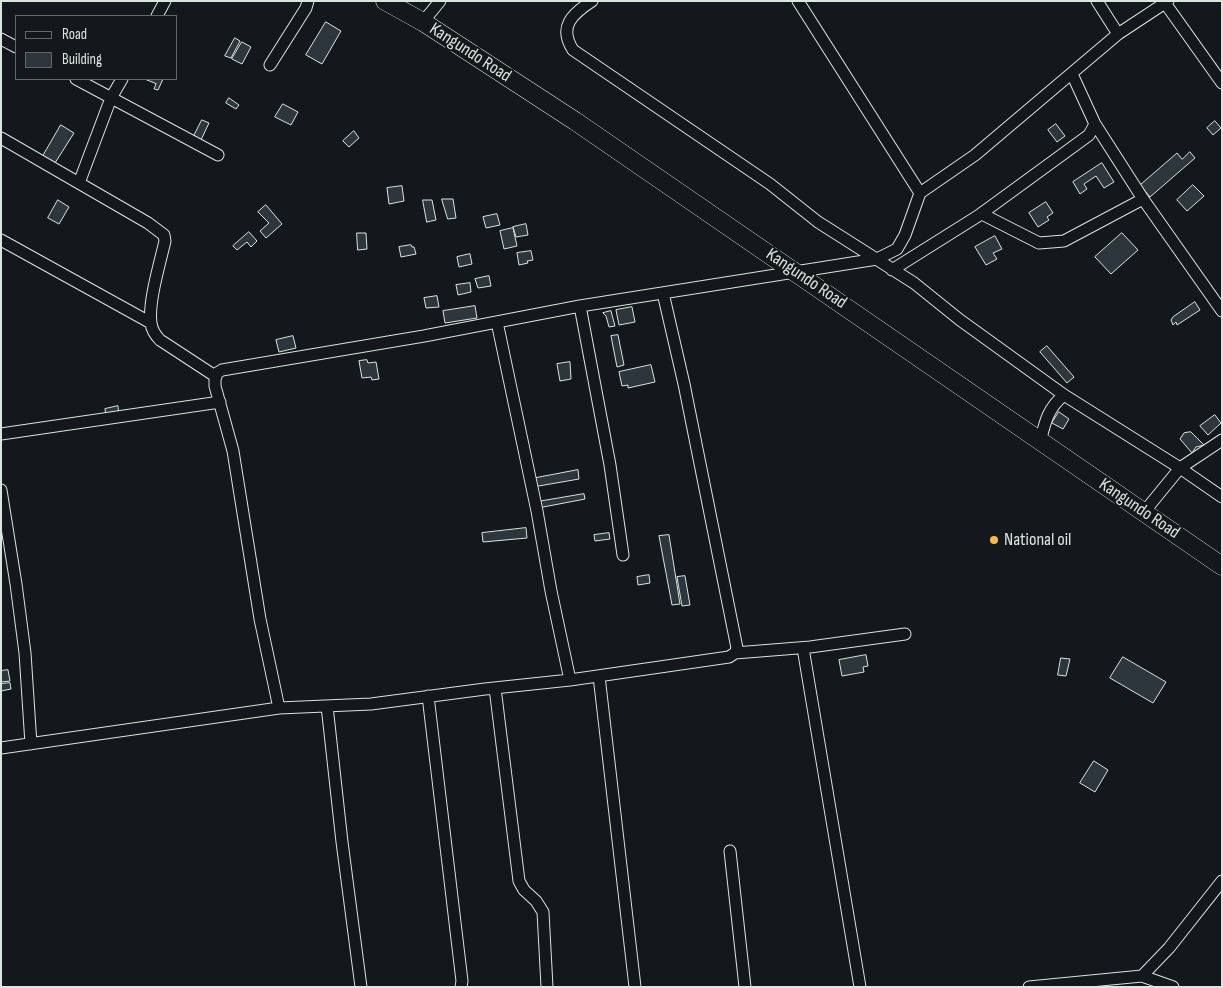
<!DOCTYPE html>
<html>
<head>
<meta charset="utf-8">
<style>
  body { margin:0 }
  #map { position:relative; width:1223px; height:988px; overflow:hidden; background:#14181c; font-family:"Sofia Sans Condensed",sans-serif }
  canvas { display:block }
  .frame { position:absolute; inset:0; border:2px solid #d8e6dc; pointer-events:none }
  .legend { position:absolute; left:15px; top:15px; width:162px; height:65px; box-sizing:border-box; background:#14181c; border:1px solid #626a69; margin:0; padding:6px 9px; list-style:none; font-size:15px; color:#d8e6dc }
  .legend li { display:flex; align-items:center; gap:10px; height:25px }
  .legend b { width:25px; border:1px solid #626a69 }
</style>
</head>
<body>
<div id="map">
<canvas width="1223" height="988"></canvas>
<div class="frame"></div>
<ul class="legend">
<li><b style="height:6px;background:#14181c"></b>Road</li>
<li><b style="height:14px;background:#2c363c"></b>Building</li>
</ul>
</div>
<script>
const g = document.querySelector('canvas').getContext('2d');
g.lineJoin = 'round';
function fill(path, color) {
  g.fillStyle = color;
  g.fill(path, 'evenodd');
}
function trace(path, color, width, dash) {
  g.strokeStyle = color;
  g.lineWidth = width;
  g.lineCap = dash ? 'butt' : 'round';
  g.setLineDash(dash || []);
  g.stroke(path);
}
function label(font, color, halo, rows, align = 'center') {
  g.font = font + ' "Sofia Sans Condensed",sans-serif';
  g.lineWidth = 4;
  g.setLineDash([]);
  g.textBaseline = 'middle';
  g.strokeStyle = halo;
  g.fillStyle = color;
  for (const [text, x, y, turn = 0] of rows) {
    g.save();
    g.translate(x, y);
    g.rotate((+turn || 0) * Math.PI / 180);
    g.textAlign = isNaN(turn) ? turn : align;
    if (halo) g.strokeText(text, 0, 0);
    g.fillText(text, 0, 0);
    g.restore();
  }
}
const building = new Path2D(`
  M326 22 341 31 322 64 306 55Z
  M235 38 240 41 231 58 225 56Z
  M242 42 251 47 242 64 232 59Z
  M145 79H163L158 90 154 89 156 84Z
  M229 98 239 105 236 109 226 103Z
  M283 104 298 112 291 125 275 117Z
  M202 120 209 123 200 142 193 138Z
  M1215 121 1221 128 1213 135 1207 128Z
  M1056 124 1065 136 1057 142 1048 130Z
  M61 125 74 133 55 163 43 156Z
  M354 131 359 138 349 147 343 141Z
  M1190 152 1195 158 1150 197 1140 185 1177 153 1182 159Z
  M1102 163 1114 182 1104 188 1096 176 1084 184 1087 189 1080 194 1073 182Z
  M1193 185 1204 196 1187 211 1177 200Z
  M402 186 404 201 389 204 387 188Z
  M442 199H453L456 218 448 219Z
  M58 200 69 207 59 224 48 218Z
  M423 200H432L436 220 427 222Z
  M1046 202 1053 213 1047 217 1049 220 1038 227 1029 213Z
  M266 205 282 224 266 238 260 231 269 223 258 212Z
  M497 214 500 225 486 228 483 217Z
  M526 224 528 235 516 237 513 227Z
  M513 228 517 246 504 249 500 231Z
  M249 232 257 241 251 247 247 242 237 250 233 246Z
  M357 233H366L367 249 358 250Z
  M1122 233 1138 250 1111 274 1095 257Z
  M995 236 1002 249 993 253 997 259 986 265 975 247Z
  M411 245 412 247H414L416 254 401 257 399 247Z
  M531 251 533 260 527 261 528 263 519 265 517 253Z
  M470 254 472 264 459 267 457 257Z
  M489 276 491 286 478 288 475 279Z
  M470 283 471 292 458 295 456 285Z
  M437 296 439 307 426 308 424 298Z
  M1195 302 1200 310 1177 325 1176 322 1173 325 1171 320 1173 317Z
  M475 306 477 318 445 323 443 311Z
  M632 307 635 322 619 325 616 310Z
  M611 311 615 326 609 327 606 316 603 313Z
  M618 335 624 365 617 367 611 336Z
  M293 336 296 348 279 352 276 340Z
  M1047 346 1074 377 1067 383 1040 352Z
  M367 360 368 363 376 362 379 379 372 380 371 377 362 378 359 361Z
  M570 362 571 379 560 381 557 364Z
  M651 365 655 382 628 388V385L622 386 619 372Z
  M118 406 119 416 106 417 105 409Z
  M1059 412 1069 419 1063 429 1052 423Z
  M1215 415 1221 423 1208 435 1200 426Z
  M1191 432 1204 445 1196 447 1192 453 1180 439 1184 433Z
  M578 470 579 479 533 487 531 479Z
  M584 494 585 499 538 508 537 502Z
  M526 528 527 538 483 542 482 533Z
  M609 533 610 539 595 541 594 535Z
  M669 535 680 604 672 605 659 536Z
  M649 575 650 583 638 585 637 577Z
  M685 576 690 605 682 606 677 577Z
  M866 655 868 666 863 667 864 672 842 676 839 660Z
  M1123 657 1166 682 1153 703 1110 678Z
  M1061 658 1070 659 1066 676 1058 675Z
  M8 670 10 681 1 682V671Z
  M10 683 11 689 1 691V684Z
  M1094 761 1108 770 1095 792 1080 783Z`);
fill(building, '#2c363c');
trace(building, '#d8e6dc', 1);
const minor = new Path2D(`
  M592 1C572 14 558 27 573 50L770 184 818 222 914 283 960 320 1064 395 1180 468 1222 497
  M798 1 920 193
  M1097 1 1118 34
  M1165 3 1222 83
  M157 16 165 1
  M423 22 440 1
  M1 39 16 47
  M270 65 306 8 308 1
  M76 79 218 155
  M1095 124 1143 199 1222 311
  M1 138 148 223 164 235 165 241C160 263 148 302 151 323 152 331 155 335 160 340L215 376
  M79 183 111 98 122 79
  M982 214 1039 243 1064 241 1143 199
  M1 240 151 323
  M892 270 978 216 1089 135 1095 124 1072 74
  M580 306 610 465 623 555
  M497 322 537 511 551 591 570 680
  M1 434 220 402
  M1040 442C1045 422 1048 408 1064 395
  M1 490 16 584 25 653 31 744
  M1144 512 1180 468 1222 440
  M803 648 860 987
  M735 653 810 647 905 634
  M599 676 635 987
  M495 688 519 881 524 890 536 901 543 912 547 987
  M428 696 462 981 461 987
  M327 706 342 842 361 987
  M279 708 260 619 233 451 215 386V380L217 373 222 370 424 336 580 306 877 259 897 249 905 235 920 193 975 155 1118 34 1168 1
  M1 748 279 708 371 704 485 689 570 680 729 657 735 653 737 648 684 384 663 293
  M730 851 745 987
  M1142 976 1169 948 1222 881
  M1029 987 1142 976 1173 987`);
const trunk = new Path2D(`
  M385 1 423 22 575 121 1222 566`);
trace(minor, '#d8e6dc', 13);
trace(trunk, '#d8e6dc', 19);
trace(minor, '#14181c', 11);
trace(trunk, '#14181c', 18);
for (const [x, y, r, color] of [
  [994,540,5,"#ffb74d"]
]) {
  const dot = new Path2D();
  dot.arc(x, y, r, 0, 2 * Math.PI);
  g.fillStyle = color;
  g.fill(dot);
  trace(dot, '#14181c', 2);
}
label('18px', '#d8e6dc', '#14181c', [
  ["Kangundo Road",470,53,33],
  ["Kangundo Road",806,279,34],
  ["Kangundo Road",1139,509,34]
]);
label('18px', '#d8e6dc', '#14181c', [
  ["National oil",1004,540]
], 'left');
</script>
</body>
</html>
